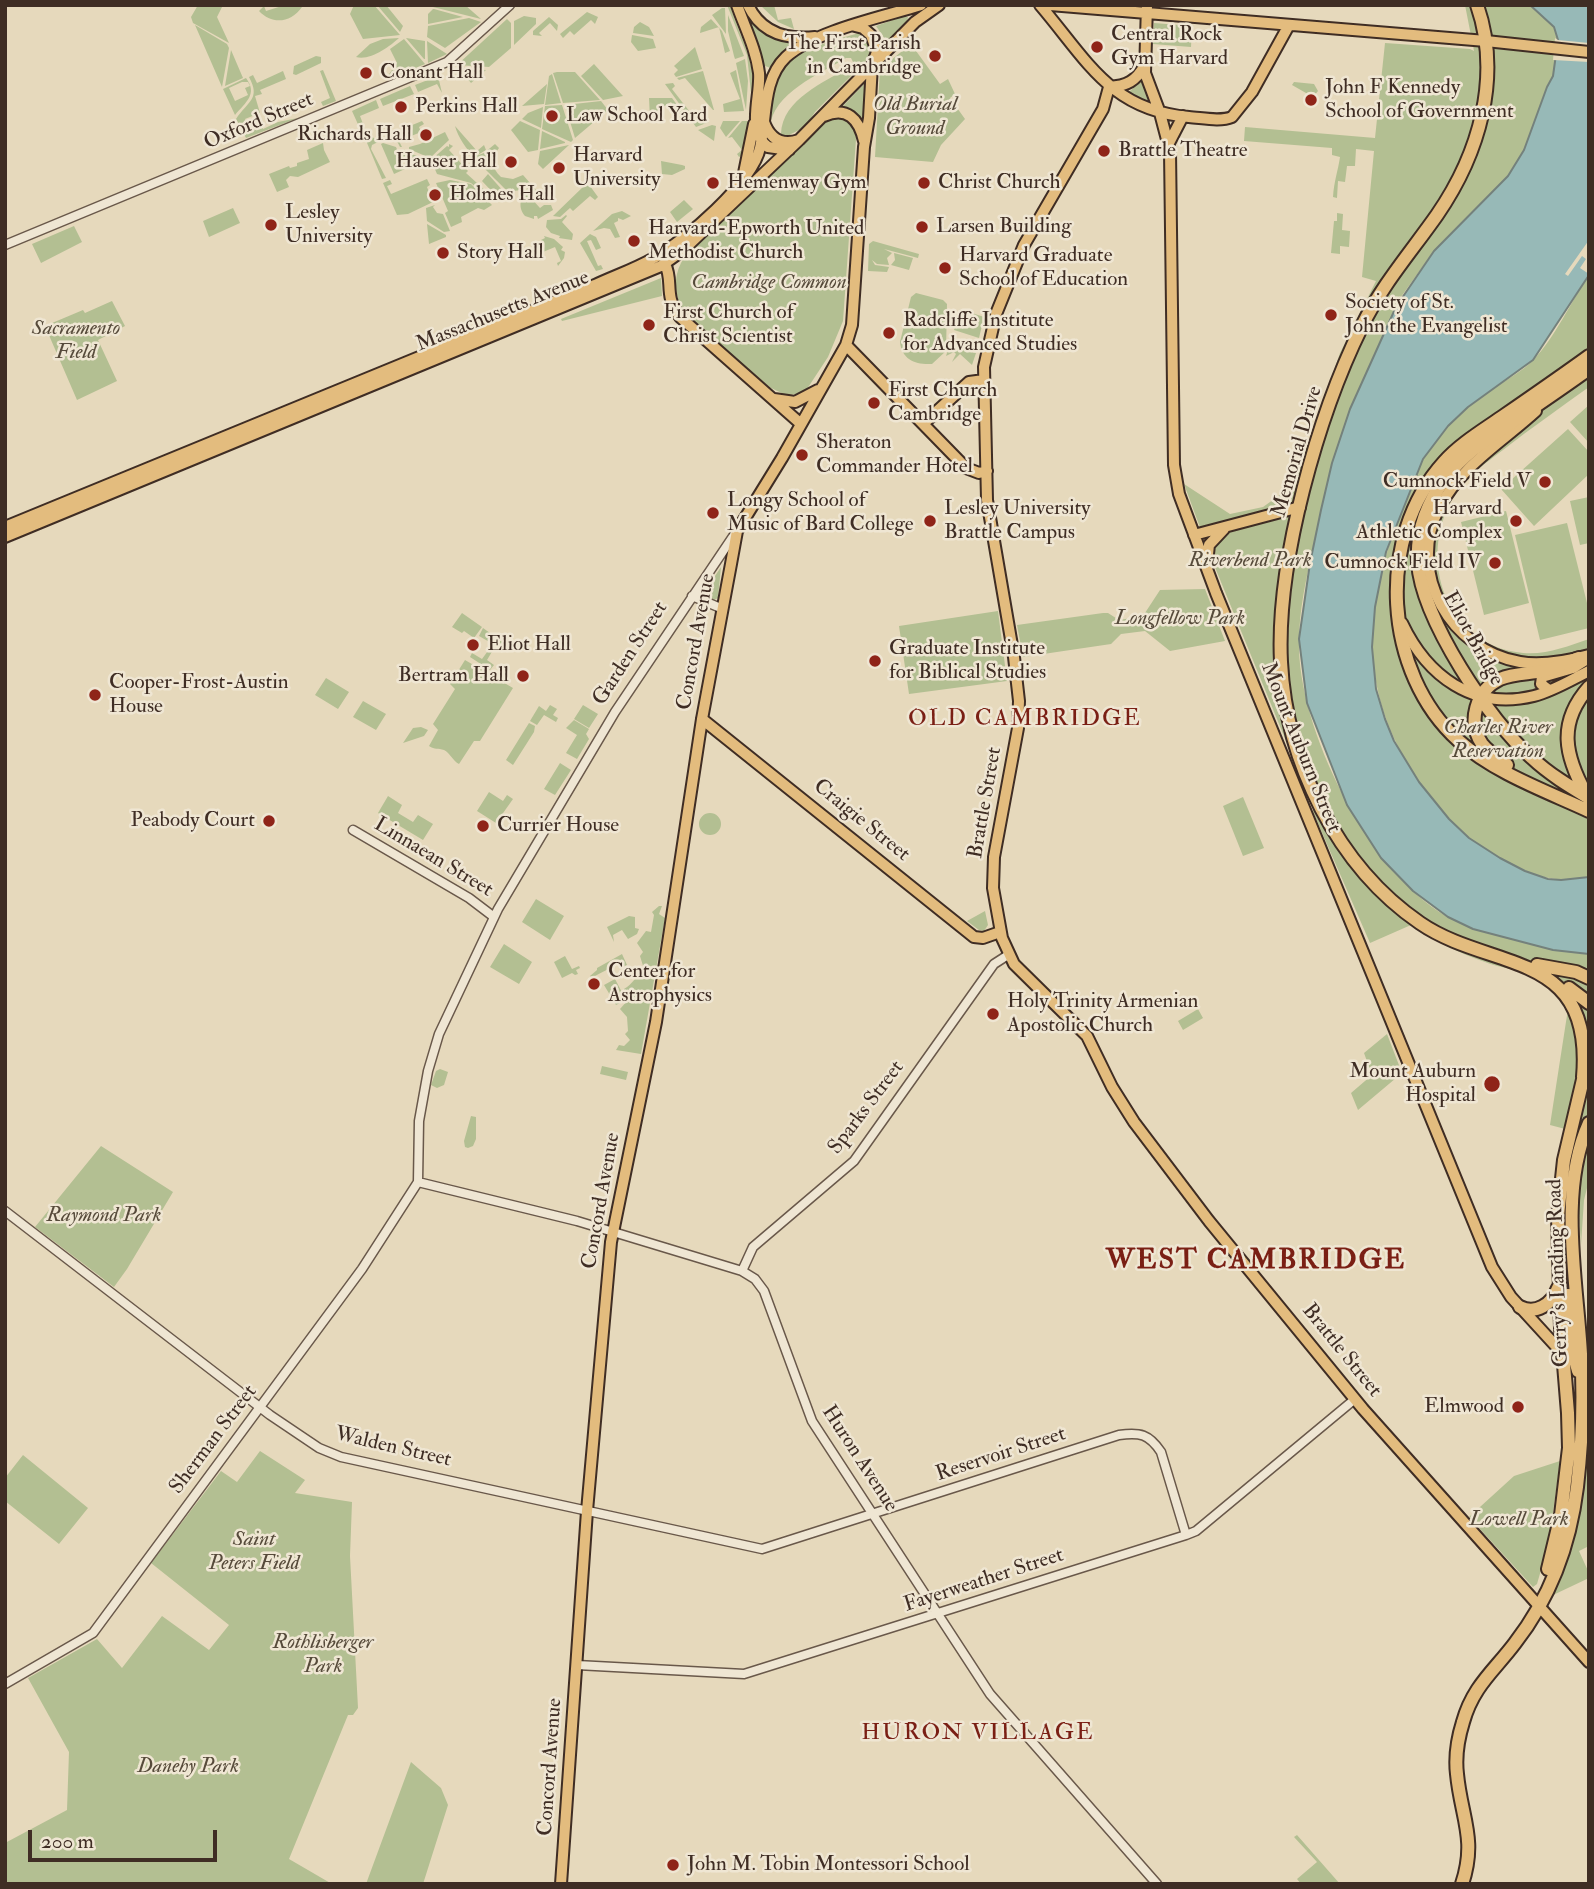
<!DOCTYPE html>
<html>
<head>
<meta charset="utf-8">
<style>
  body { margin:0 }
  #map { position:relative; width:1594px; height:1889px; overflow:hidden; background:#e6d9bc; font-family:"IM FELL Double Pica",serif }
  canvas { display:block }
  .frame { position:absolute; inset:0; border:7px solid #3f2d24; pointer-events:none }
  .scale { position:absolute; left:28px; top:1830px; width:189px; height:32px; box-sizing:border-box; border:4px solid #3f2d24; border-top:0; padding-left:9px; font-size:21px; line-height:24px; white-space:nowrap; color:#3f2d24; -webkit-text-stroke:5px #efe6d3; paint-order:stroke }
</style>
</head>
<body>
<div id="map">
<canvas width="1594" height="1889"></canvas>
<div class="frame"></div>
<div class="scale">200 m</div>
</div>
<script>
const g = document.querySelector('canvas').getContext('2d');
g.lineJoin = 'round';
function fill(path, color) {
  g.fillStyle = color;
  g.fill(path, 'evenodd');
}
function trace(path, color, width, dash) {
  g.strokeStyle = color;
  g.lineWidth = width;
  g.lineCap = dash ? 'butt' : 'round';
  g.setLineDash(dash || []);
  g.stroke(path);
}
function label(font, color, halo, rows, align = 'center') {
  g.font = font + ' "IM FELL Double Pica",serif';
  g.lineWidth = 5;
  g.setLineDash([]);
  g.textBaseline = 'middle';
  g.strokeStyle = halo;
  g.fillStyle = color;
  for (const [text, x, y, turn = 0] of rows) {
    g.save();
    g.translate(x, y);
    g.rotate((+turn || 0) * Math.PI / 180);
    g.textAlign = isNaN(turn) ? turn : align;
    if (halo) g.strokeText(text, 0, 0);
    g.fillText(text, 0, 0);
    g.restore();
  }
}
fill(new Path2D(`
  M198 5H223L217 17 229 43 193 23 191 17Z
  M285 5 302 7C291 23 272 25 259 11L264 6 266 11Z
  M354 5H374L400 35 363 39 350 14Z
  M377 5H386L403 26 400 32Z
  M434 5H465L481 19 433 7Z
  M727 5H730C741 41 758 63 752 103L747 55Z
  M760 5H774L778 20 791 18 794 29 778 22Z
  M1465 5H1530L1556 29 1558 40 1553 76 1547 86 1524 150 1508 176 1434 251 1398 301 1400 303C1355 388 1331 458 1312 552 1306 580 1299 611 1299 641 1297 728 1369 872 1446 916 1458 922 1473 925 1486 929 1520 940 1553 952 1589 954V1180L1584 1200 1581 1245 1577 1182 1588 1135 1550 1125 1568 1009C1563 1002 1558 993 1552 987 1534 971 1506 970 1485 962 1459 953 1434 941 1411 925L1370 943 1313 812V807L1212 560 1184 484 1230 514 1263 507 1284 492 1310 440 1340 353 1376 281 1362 277 1374 151 1356 149 1355 166H1347L1345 182 1338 181 1337 198 1333 197C1334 181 1338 171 1340 157L1332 155V148L1244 141 1245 127 1375 138 1385 43 1470 49 1474 51Z
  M722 8H725L726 34 712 15Z
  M433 9H434L463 17 428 24V14Z
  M587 12 598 17 595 24 591 20 574 35 570 31 563 38 560 34Z
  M728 15 744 56 735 59 734 56 728 31Z
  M524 16 536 18V24L514 45V21Z
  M904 16 908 17 907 22 891 39H885L876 26Z
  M549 17 558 25 557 31 550 23 539 33 542 36 533 35V31Z
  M469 18 481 22 445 48 427 37 428 26Z
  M749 18 766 34 797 43 771 68 762 65 756 37 747 19Z
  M507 19 511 23V48L489 67 457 65Z
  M711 19 722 31 730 51 725 53 719 27 700 33 701 27Z
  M640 22 649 27 654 36 633 33 634 27Z
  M1154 23 1192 26 1191 47 1153 44Z
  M195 25 227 44 229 48 222 87Z
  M859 33H862C870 41 874 48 869 58L815 112 805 127 785 137 781 134C782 99 825 82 851 66L853 62 851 58H846C820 74 772 93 770 128 768 117 770 107 772 96 779 51 822 44 859 33Z
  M632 35 653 39 656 48 638 51 631 42Z
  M399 38C389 47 370 61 356 57L370 44 383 39Z
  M406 38 425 41V59H424Z
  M404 39 425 64 387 80V77L397 63 390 49Z
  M427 41 447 54 428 63Z
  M911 44 940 84 948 79 955 94 950 98 965 119 941 145 933 162 875 157 880 69Z
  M695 47 702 69 676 77 674 74 678 70 674 66Z
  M231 50 243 78 225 86Z
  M316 56 321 57V63L296 75 293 74 294 66Z
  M745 59 748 81 746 110 736 63Z
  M594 64 622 95 623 96 603 100 581 76Z
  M459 68H460L486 70 471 83Z
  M323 70 336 101 323 106 321 102 330 98 320 71Z
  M736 70 744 111 724 112 723 104 740 99 730 73Z
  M283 71 286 79 260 90 262 94 255 96 260 113 245 119 250 131 262 126 263 129 278 122 298 118 246 138 236 119C248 101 261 99 249 77L253 75 257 83Z
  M703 71 714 110H713L685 78 679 80 677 78Z
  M557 72H575L600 100 563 103 553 73Z
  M552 74 561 103 545 105 549 76Z
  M438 76 442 93 437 84 418 92 415 85Z
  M246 78C258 94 246 102 235 115L223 89ZM242 82H248L250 86 245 88 248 95 235 101 229 88Z
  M1143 79 1156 106 1123 93 1130 91Z
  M866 82 865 112 861 121 848 109 842 107Z
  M1294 82 1314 84 1318 91 1313 97 1292 85Z
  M673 83 675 86 672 89 697 121 703 117 709 122 696 127 665 84Z
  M547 84 544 104 522 106Z
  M410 86 414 94 383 106 380 99Z
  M649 98H672L686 117 682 118 671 102 660 109 661 111 655 118 650 119Z
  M376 100 379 108 360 116 365 129 361 131 352 111Z
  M601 101 608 110 575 138 565 105Z
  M562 105 573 140 571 142 542 129 545 106Z
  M543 107 541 128 522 119 528 113Z
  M836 116 848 118 856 129V139L843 321 828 357 807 389 797 394 786 395 771 388C751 371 689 324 680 304 673 289 675 271 684 258L827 120Z
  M422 121 424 124 419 127 421 132 399 141 402 147H400L393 133Z
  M520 121 540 130 538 150 528 152 511 130Z
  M723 121H740L726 137 720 128Z
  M742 121H748L744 154 739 157 737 154 742 150 732 137 728 138Z
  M712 125 716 126 714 141 698 130Z
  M455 126 477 151 484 145 486 150 476 156 484 153 495 144 499 148C491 158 491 168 501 177L513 179 523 175 530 183C523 189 515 194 505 189 488 171 461 149 455 126Z
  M542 131 565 142V143L540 149Z
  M445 132 449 140 430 158 409 149V147L420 144Z
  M370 136 380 141 372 145 371 149 386 178 382 179 365 138Z
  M323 143 324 150 330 162 298 177 290 176 286 180 289 187 277 192 269 174 289 166 290 168 297 166V163L309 159 307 150Z
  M383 143 396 147 405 169 394 174 381 144Z
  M449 144 453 146 449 150 468 171 466 173 489 194 487 197 471 183 437 174 431 160 447 146 449 147Z
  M569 145 543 169 538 164 540 151Z
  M400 150 420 157 423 162 408 167Z
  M661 161 682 165 685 166V169L672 175 662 174Z
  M488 174 504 192 499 199 482 181Z
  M427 179 430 185 427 187 433 202 408 214 397 215 383 183 390 180 392 184 387 186 391 194Z
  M450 180 471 184 492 205 484 210 478 208 461 217 462 222 451 227 445 213 448 211 436 183Z
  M531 184 536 190 530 197 540 208 544 205H551L553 210 538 219 537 216H534V219L525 216C516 206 522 193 531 184Z
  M585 185 590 186 598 197 595 200 590 196 573 211 570 208 560 217 553 216Z
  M684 200 693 209 677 222 670 212Z
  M435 205 433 207 437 213 443 214 450 231 444 232 427 221 426 208Z
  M233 208 240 223 209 237 203 221Z
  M622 211 631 216 623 220 618 218V221L614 223 620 237 615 238 610 229 604 228 593 231 612 214Z
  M1337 213 1343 214 1342 230 1350 231 1349 247 1340 246V254L1331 253 1334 221H1337Z
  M566 215 567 216 562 222 573 234 572 240 559 238 560 236 551 233 546 227 547 220 561 219Z
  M427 224 446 235V237L429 244Z
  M74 226 82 242 41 263 32 244Z
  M590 234 596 237 601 248 596 250 591 240 587 241 598 266 601 265 603 269 596 271 580 243Z
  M544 236 554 239 563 247 561 250 565 252 564 258 558 266 557 263 561 261 555 247 543 252 541 240 545 238Z
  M873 241 919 254 918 258 884 249 892 253 887 258 889 265 877 264 872 260 875 265 889 267 887 272 868 271 869 244Z
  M894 253 913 258 909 270 891 265 895 260Z
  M1589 275V387C1560 408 1531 428 1503 450 1486 463 1468 475 1456 493 1417 552 1441 640 1516 652 1542 657 1565 647 1589 639V877C1538 890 1477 852 1445 815 1366 722 1355 639 1396 525 1406 497 1415 467 1433 443 1450 422 1469 404 1491 389 1506 380 1522 372 1534 359 1554 339 1572 300 1589 275Z
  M661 278 662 296 562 321 561 319Z
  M916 293 943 300 947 304 946 351 932 364C916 365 902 360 900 342L911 297Z
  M112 301 125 326 98 340 117 381 77 400 45 326 83 310 85 313Z
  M960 309 984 317 979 338 954 330Z
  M949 347 976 353 972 365 960 354 952 362 956 354 954 352 946 356Z
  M1589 405V443L1570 422Z
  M1568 429 1589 452V474L1534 526 1501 489Z
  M1589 497V543L1580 545 1570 501Z
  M1506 511 1529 603 1484 615 1461 522Z
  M1567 523 1589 611V628L1540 640 1515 535Z
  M721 567 718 598 714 600 703 594Z
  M1205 589 1225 641 1170 651 1145 631 1121 634 1111 644 1023 657 1017 625 1103 613H1108L1119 620 1143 616 1160 590Z
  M998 611 1007 681 909 694 899 626Z
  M462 613 482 627 474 638 464 631 462 633 452 627Z
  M483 628 504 643 501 648 496 645 487 660 494 665 490 670 470 657 472 653 482 659 493 644 479 636Z
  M465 660 513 688 480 741H474L459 764C453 761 450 753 444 750 438 748 435 750 429 746L438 730 433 724 455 689 450 684Z
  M326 678 349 692 338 709 315 695Z
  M363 701 386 714 376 730 353 717Z
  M550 705 557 709 553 715 558 718 556 722 544 715 537 725 530 721 539 706 546 711Z
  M583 705 598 714 589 728 574 719Z
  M574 720 589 729 586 734 589 739 577 759 566 753 577 735 566 728Z
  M529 723 535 726 534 732 513 765 506 760Z
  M421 727 428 730 424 736 403 743 413 728Z
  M560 763 571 770 555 795 544 789Z
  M489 792 503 801 507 795 513 799 496 823 477 811Z
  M388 796 402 805 398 813 413 822 418 815 433 824 423 840 378 813Z
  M1243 797 1264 848 1243 856 1223 806Z
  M699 824a11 11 0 1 1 22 0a11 11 0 1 1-22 0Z
  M536 899 564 916 550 940 522 922Z
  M659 906H662L659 914 665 918 641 1054 616 1050 619 1045 624 1046 630 1040 625 1034 628 1031 627 1017 620 1009 627 1001 624 989C633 984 636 976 644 969L640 956 643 952 637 943 646 931 651 932 654 915 652 912Z
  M985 911 988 925 984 931 979 930 967 921Z
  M629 916 635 917V928L639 929 637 934 628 939 622 930 613 935 614 942 607 927Z
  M504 944 532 962 519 984 490 967Z
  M622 954 627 965 623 967 620 963 591 978 590 976 597 970V968Z
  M565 956 572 969 579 966 580 968 576 970 578 974 575 975 572 973 562 978 554 962Z
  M615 979 626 1000 616 1005 604 985Z
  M1198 1009 1203 1018 1183 1030 1178 1021Z
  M1387 1034 1402 1073 1358 1110 1351 1093 1372 1075 1364 1053Z
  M602 1066 628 1072 626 1080 600 1074Z
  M440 1069 448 1072 444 1085 437 1088 431 1085 436 1071Z
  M471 1116 476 1117V1139L473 1146 468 1148 465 1147 464 1141Z
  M101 1146 173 1192 127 1269 114 1287 35 1227Z
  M260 1451 305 1480 295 1493 352 1502 350 1556 358 1708 353 1715H348L289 1859 332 1884H5V1843L67 1810 69 1752 28 1678 97 1639 122 1668 162 1616 209 1650 229 1625 151 1563 221 1471 237 1482Z
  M23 1455 88 1508 59 1544 5 1501V1478Z
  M1587 1456 1589 1546 1579 1551 1589 1573V1578L1551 1596C1567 1550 1585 1506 1587 1456Z
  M1560 1461 1549 1542 1537 1584 1533 1587 1469 1517 1514 1476Z
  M411 1762 441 1788 448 1805 423 1884H366Z
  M1297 1835 1340 1884H1301L1297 1879 1317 1862 1294 1837Z`), '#b3bf92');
const water = new Path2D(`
  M1530 5H1589V275L1533 360 1468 407 1448 426 1423 459 1386 552 1375 607 1372 647 1376 689 1385 719 1394 741 1419 782 1449 819 1469 838 1500 858 1525 871 1548 879 1561 880 1589 877V954L1553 950 1473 929 1448 917 1413 891 1381 858 1347 805 1307 703 1299 639 1310 563 1321 510 1332 463 1350 409 1400 298H1402L1434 251 1508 176 1524 150 1547 87 1553 76 1558 40 1554 27Z`);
fill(water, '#97b9b7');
trace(water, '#74817c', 2);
fill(new Path2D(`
  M1555 38 1558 40 1589 43V62L1553 60Z
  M1589 240V274L1580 268 1586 259 1582 256 1568 276 1565 274Z`), '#e6d9bc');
const minor = new Path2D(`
  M5 245 447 62 510 5
  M692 596 723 609
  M353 830 469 898 494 917
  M418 1182 577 1221 742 1271 755 1279 764 1291 812 1421 990 1694 1157 1884
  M418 1182 419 1121 428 1071 439 1034 498 909 615 712 734 535
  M5 1211 270 1415 319 1448 341 1457 762 1549 1119 1435C1140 1432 1149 1434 1161 1452L1186 1535
  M742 1271 753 1247 854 1161 994 964 1008 955
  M577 1665 744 1674 1186 1535 1196 1531 1355 1399
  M5 1684 93 1633 362 1269 418 1182`);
const major = new Path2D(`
  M737 5C745 28 756 49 759 73 761 96 746 130 768 147L789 150
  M748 5C761 33 786 40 815 37
  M1040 5C1087 60 1110 110 1189 117 1203 118 1220 122 1232 117L1252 92 1289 25
  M1050 5 1486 41 1589 52
  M1147 5 1145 73 1160 113 1170 151 1174 465 1179 494 1216 593 1492 1267 1511 1297 1565 1356
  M1109 87 1103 109 1024 245 996 314 984 367 987 500 1014 657 1019 701 1018 728 994 857 993 888 1002 938 1014 964 1087 1036 1112 1087 1134 1122 1209 1221 1363 1409 1589 1662
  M1109 87C1127 86 1136 81 1145 65
  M824 116C847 106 859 119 864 141
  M764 122C770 139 782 146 799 140
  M1169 143 1183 116
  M744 173 754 124
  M665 264C674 282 663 295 680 317L801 424
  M846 345 966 468 979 473 987 471
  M774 399 795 402 818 390
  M1536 411C1501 443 1462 465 1439 508 1406 574 1451 650 1520 662 1543 666 1567 661 1589 655
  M924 423 969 382 984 380
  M5 527 595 285C614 276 635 269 654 258 685 241 752 183 760 148 767 118 762 80 786 57 814 31 883 17 921 5
  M1194 535 1300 507
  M5 537 661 266 682 251 799 140 915 22 939 5
  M1207 563 1209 545 1224 529
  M1402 623C1427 676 1473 711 1534 696 1553 691 1571 680 1589 671
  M1549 690 1541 684 1542 677 1573 668 1589 658
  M702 719 974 937 983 938 1000 932
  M561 1884 587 1511 611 1242 656 1022 702 719 731 564 737 531 782 458 846 345 852 325 864 147 869 118 872 65 877 52 871 35 863 28 855 26`);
const highway = new Path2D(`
  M1477 5C1502 77 1479 154 1437 215 1411 252 1382 285 1362 326 1318 415 1276 562 1281 662 1286 762 1337 866 1420 923 1491 972 1594 948 1583 1077
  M1589 356C1560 377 1531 397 1502 417 1482 431 1460 444 1444 462 1375 538 1383 673 1459 741 1495 773 1546 791 1589 811
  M1589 369C1564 387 1539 404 1514 421 1489 438 1463 454 1445 479 1427 503 1416 532 1418 563 1422 619 1490 722 1532 758 1549 774 1569 786 1589 798
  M1507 765C1499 758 1489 753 1482 744 1467 722 1476 690 1500 679 1514 673 1529 674 1543 671 1556 668 1567 662 1579 658
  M1586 794C1565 756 1557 723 1589 687
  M1537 965 1576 972 1589 978
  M1569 988 1589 1003
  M1568 1295 1572 1349 1578 1371
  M1520 1307C1536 1315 1552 1304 1558 1288
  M1548 1569 1561 1515 1569 1448 1568 1413 1561 1328 1558 1216 1564 1160 1585 1071
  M1462 1884C1477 1839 1461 1817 1457 1774 1455 1757 1458 1738 1463 1722 1473 1686 1494 1671 1515 1643 1550 1598 1570 1544 1577 1487 1582 1444 1584 1398 1581 1354 1577 1282 1558 1191 1589 1123`);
trace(minor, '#69584a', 11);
trace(major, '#3f2d24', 14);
trace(highway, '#3f2d24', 16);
trace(minor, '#efe6d3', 8);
trace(major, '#e3bc7e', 10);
trace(highway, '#e3bc7e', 12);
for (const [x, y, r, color] of [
  [1097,47,7,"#8f2418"],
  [935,56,7,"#8f2418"],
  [366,73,7,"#8f2418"],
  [1311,100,7,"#8f2418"],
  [401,107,7,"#8f2418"],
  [552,116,7,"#8f2418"],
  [426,135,7,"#8f2418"],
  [1104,151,7,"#8f2418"],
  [511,162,7,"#8f2418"],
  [559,168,7,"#8f2418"],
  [713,183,7,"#8f2418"],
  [924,183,7,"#8f2418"],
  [435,195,7,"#8f2418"],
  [271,225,7,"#8f2418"],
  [922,227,7,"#8f2418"],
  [634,241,7,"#8f2418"],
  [443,253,7,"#8f2418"],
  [945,268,7,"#8f2418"],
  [1331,315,7,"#8f2418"],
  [649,325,7,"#8f2418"],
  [889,333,7,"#8f2418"],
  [874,403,7,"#8f2418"],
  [802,455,7,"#8f2418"],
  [1545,482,7,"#8f2418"],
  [713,513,7,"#8f2418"],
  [930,521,7,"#8f2418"],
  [1516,521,7,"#8f2418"],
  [1495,563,7,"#8f2418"],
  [473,645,7,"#8f2418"],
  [875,661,7,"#8f2418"],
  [523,676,7,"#8f2418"],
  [95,695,7,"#8f2418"],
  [269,821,7,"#8f2418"],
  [483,826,7,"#8f2418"],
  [594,984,7,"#8f2418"],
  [993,1014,7,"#8f2418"],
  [1492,1084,9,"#8f2418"],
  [1518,1407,7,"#8f2418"],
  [673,1865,7,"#8f2418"]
]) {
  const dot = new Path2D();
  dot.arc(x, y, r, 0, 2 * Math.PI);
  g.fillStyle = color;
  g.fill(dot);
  trace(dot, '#efe6d3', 2.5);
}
label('21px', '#3f2d24', '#efe6d3', [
  ["Central Rock",1111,35],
  ["Gym Harvard",1111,59],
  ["The First Parish",921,44,"right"],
  ["in Cambridge",921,68,"right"],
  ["Conant Hall",380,73],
  ["John F Kennedy",1325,88],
  ["School of Government",1325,112],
  ["Perkins Hall",415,107],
  ["Law School Yard",566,116],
  ["Richards Hall",412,135,"right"],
  ["Brattle Theatre",1118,151],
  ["Harvard",573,156],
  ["University",573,180],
  ["Hauser Hall",497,162,"right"],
  ["Hemenway Gym",727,183],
  ["Christ Church",938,183],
  ["Holmes Hall",449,195],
  ["Lesley",285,213],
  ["University",285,237],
  ["Larsen Building",936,227],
  ["Harvard-Epworth United",648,229],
  ["Methodist Church",648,253],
  ["Story Hall",457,253],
  ["Harvard Graduate",959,256],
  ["School of Education",959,280],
  ["Society of St.",1345,303],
  ["John the Evangelist",1345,327],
  ["First Church of",663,313],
  ["Christ Scientist",663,337],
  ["Radcliffe Institute",903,321],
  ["for Advanced Studies",903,345],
  ["First Church",888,391],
  ["Cambridge",888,415],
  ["Sheraton",816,443],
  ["Commander Hotel",816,467],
  ["Cumnock Field V",1531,482,"right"],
  ["Longy School of",727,501],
  ["Music of Bard College",727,525],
  ["Lesley University",944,509],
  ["Brattle Campus",944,533],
  ["Harvard",1502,509,"right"],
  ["Athletic Complex",1502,533,"right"],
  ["Cumnock Field IV",1481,563,"right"],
  ["Eliot Hall",487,645],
  ["Graduate Institute",889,649],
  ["for Biblical Studies",889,673],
  ["Bertram Hall",509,676,"right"],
  ["Cooper-Frost-Austin",109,683],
  ["House",109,707],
  ["Peabody Court",255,821,"right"],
  ["Currier House",497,826],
  ["Center for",608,972],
  ["Astrophysics",608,996],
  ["Holy Trinity Armenian",1007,1002],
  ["Apostolic Church",1007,1026],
  ["Mount Auburn",1476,1072,"right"],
  ["Hospital",1476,1096,"right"],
  ["Elmwood",1504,1407,"right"],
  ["John M. Tobin Montessori School",687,1865]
], 'left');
label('italic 21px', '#564a3a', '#efe6d3', [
  ["Old Burial",915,105],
  ["Ground",915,129],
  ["Cambridge Common",769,283],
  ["Sacramento",76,329],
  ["Field",76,353],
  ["Riverbend Park",1250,561],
  ["Longfellow Park",1180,619],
  ["Charles River",1498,728],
  ["Reservation",1498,752],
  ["Raymond Park",104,1216],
  ["Lowell Park",1519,1520],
  ["Saint",254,1540],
  ["Peters Field",254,1564],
  ["Rothlisberger",323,1643],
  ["Park",323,1667],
  ["Danehy Park",188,1767]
]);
label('21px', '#3f2d24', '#efe6d3', [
  ["Oxford Street",259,122,-23],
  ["Massachusetts Avenue",503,312,-22],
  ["Memorial Drive",1298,452,-74],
  ["Eliot Bridge",1472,639,61],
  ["Concord Avenue",697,642,-80],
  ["Garden Street",631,654,-57],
  ["Mount Auburn Street",1300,748,68],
  ["Brattle Street",986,803,-80],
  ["Craigie Street",861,821,39],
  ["Linnaean Street",433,858,31],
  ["Sparks Street",867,1108,-53],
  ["Concord Avenue",602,1201,-80],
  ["Gerry's Landing Road",1559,1273,-92],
  ["Brattle Street",1341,1351,51],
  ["Sherman Street",214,1440,-53],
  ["Walden Street",393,1448,13],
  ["Reservoir Street",1001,1455,-18],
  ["Huron Avenue",859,1459,57],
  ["Fayerweather Street",984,1581,-18],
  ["Concord Avenue",551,1767,-86]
]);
g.letterSpacing = '2px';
label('23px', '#7a1f14', '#efe6d3', [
  ["OLD CAMBRIDGE",1025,720],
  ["HURON VILLAGE",978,1734]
]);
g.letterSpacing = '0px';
g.letterSpacing = '2px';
label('bold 28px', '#7a1f14', '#efe6d3', [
  ["WEST CAMBRIDGE",1256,1262]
]);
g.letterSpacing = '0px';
</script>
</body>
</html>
